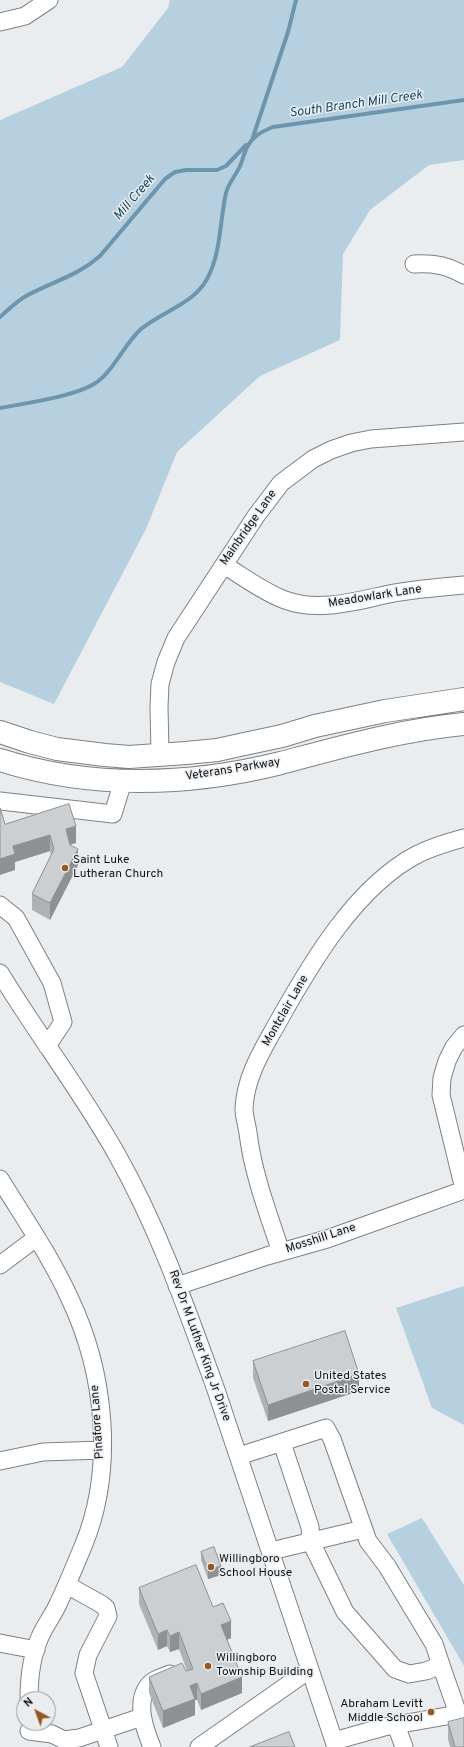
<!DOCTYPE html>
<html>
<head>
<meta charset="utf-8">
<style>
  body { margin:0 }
  #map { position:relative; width:464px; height:1747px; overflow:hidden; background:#eaedf0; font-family:Overpass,sans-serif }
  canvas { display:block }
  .north { position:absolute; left:16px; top:1691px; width:40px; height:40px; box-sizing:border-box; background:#eaedf0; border:1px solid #939698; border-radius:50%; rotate:319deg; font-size:11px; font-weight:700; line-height:16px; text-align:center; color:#111314 }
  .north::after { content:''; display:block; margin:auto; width:14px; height:18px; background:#975721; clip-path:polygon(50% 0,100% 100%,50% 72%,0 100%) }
</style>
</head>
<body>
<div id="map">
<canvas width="464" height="1747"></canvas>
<div class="north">N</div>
</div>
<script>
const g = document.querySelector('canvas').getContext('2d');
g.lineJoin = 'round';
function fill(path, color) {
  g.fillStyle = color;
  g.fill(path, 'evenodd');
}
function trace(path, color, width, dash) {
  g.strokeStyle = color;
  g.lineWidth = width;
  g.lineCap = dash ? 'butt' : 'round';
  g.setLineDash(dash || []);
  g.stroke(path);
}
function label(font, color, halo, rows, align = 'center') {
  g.font = font + ' Overpass,sans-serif';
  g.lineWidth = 3;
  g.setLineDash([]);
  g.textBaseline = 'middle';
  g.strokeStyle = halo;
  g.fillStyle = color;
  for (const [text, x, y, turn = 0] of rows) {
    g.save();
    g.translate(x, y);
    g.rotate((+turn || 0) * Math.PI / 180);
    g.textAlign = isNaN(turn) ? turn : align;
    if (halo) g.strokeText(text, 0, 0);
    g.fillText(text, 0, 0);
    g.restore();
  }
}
fill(new Path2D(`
  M170 0H464V160L429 165 370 210 343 254 340 340 260 376 177 452 146 529 54 704 0 682V120L122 67 168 8Z
  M464 1286V1425L432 1408 396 1308Z
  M422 1518 464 1585V1666L387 1534Z`), '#b7d0e0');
trace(new Path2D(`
  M253 137 288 32 296 0
  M0 317C8 310 17 301 26 296 53 281 76 277 100 256L165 179 175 172 186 170H217L226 166 246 145
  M0 408C26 403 72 397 94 384 112 374 124 344 141 329 164 310 198 303 210 273 221 248 220 220 226 193 228 184 236 175 240 166 242 162 243 157 245 152 250 138 260 132 273 127L464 100`), '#6e95ae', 4);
const minor = new Path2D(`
  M0 22 25 16 49 0
  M414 264C433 263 447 265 464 275
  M224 565C244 577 263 592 285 600 320 613 359 600 394 593 417 589 441 587 464 585
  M160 753 159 707 160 684 166 662 176 638 256 516 281 483 313 459 331 450 351 443 371 439 464 432
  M0 801 113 814 123 781
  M0 905 16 918 52 983 63 1022 47 1046
  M0 973C37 1034 81 1091 116 1153 158 1227 186 1307 215 1387L336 1747
  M464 1035 454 1047 447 1061 442 1078 441 1095 464 1189
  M0 1179C24 1218 51 1257 70 1299 105 1373 115 1467 84 1544 76 1563 68 1583 59 1602 54 1614 45 1625 40 1637 32 1655 29 1679 29 1699
  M281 1252C268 1213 253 1174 248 1133 247 1125 244 1116 244 1109 245 1077 263 1049 278 1022 311 963 356 886 418 854 433 847 449 842 464 838
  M0 1265 36 1238
  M177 1286 267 1256 327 1239 464 1190
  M239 1456 326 1428 332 1439 368 1541 387 1566 434 1644 441 1665 426 1671 409 1674 395 1669 345 1612 311 1542 310 1527 282 1443
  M0 1461 43 1452 102 1450
  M271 1551 363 1529
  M67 1585 101 1604 106 1608 108 1616 88 1655 84 1673 109 1747
  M0 1643 36 1650
  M396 1725 404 1747
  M29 1731 52 1734 64 1740 79 1738 142 1717
  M334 1741 384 1727 458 1714 441 1665
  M152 1747C145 1730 135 1703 148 1686 153 1679 163 1677 170 1674
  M199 1747 309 1670`);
const major = new Path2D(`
  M0 732 30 742 57 749 105 755 129 757 186 753 217 750 249 743 282 736 315 726 385 711 464 699
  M0 760C90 789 189 786 281 763 341 747 401 730 464 724`);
trace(minor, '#7e8184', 19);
trace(major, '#7e8184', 24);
trace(minor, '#fff', 17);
trace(major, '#fff', 22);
fill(new Path2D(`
  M5 824 76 843 70 844 78 865 50 920 32 910V894L51 855 50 851 15 862V870Z
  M253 1361 359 1391 268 1421 253 1378Z
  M201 1552 221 1575 208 1579 201 1560Z
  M139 1588 213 1607 231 1638 227 1640 242 1693 201 1710 197 1700H195V1715L163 1728 149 1693V1677L187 1671 179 1649 170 1652 167 1646 158 1650 139 1604Z
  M448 1722 464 1747H450L448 1739Z`), '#afb2b4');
fill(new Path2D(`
  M76 826V843L66 846V829Z
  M50 835V851L15 862V870L0 875V859L13 846Z
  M78 849V865L50 920V903Z
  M359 1374V1391L268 1421V1405Z
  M221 1566V1575L208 1579V1570Z
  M231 1621V1638L221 1642V1625Z
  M167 1630V1646L158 1650V1634Z
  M179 1632V1649L170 1652V1636Z
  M242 1677V1693L201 1710V1694Z
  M197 1683V1700H195V1715L163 1728V1711L190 1686Z`), '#8e9192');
const building = new Path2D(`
  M69 804 76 826 66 829 70 845 78 849 50 903 32 894 54 849 50 835 13 846 15 854 0 859V808L5 824Z
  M345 1331 359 1374 268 1405 253 1361Z
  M214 1547 221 1566 208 1570 201 1552Z
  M196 1565 213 1607 223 1603 231 1621 221 1625 242 1677 201 1694 197 1683 190 1686 195 1699 163 1711 149 1677 182 1663 186 1671 193 1669 179 1632 170 1636 167 1630 158 1634 139 1588Z
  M464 1718V1747H455L448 1722Z
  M289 1732 295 1747H250Z`);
fill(building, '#cbcfd1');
trace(building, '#8e9192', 1);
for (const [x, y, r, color] of [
  [65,868,4,"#975721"],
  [306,1384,4,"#975721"],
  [211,1567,4,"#975721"],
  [208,1666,4,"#975721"],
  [431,1712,4,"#975721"]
]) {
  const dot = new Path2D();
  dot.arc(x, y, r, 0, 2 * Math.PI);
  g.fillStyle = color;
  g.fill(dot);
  trace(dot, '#eaedf0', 1.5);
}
label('12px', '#111314', '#eaedf0', [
  ["Mainbridge Lane",249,528,-55],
  ["Meadowlark Lane",375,597,-9],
  ["Veterans Parkway",233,770,-9],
  ["Montclair Lane",286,1011,-60],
  ["Mosshill Lane",321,1239,-18],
  ["Rev Dr M Luther King Jr Drive",199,1346,70],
  ["Pinafore Lane",98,1422,-94]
]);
label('12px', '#111314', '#eaedf0', [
  ["Saint Luke",73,861],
  ["Lutheran Church",73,875],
  ["United States",314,1377],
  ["Postal Service",314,1391],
  ["Willingboro",219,1560],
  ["School House",219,1574],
  ["Willingboro",216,1659],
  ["Township Building",216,1673],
  ["Abraham Levitt",423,1705,"right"],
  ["Middle School",423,1719,"right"]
], 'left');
label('italic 13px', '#194a65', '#eaedf0', [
  ["South Branch Mill Creek",356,105,-8],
  ["Mill Creek",135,198,-49]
]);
</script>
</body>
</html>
